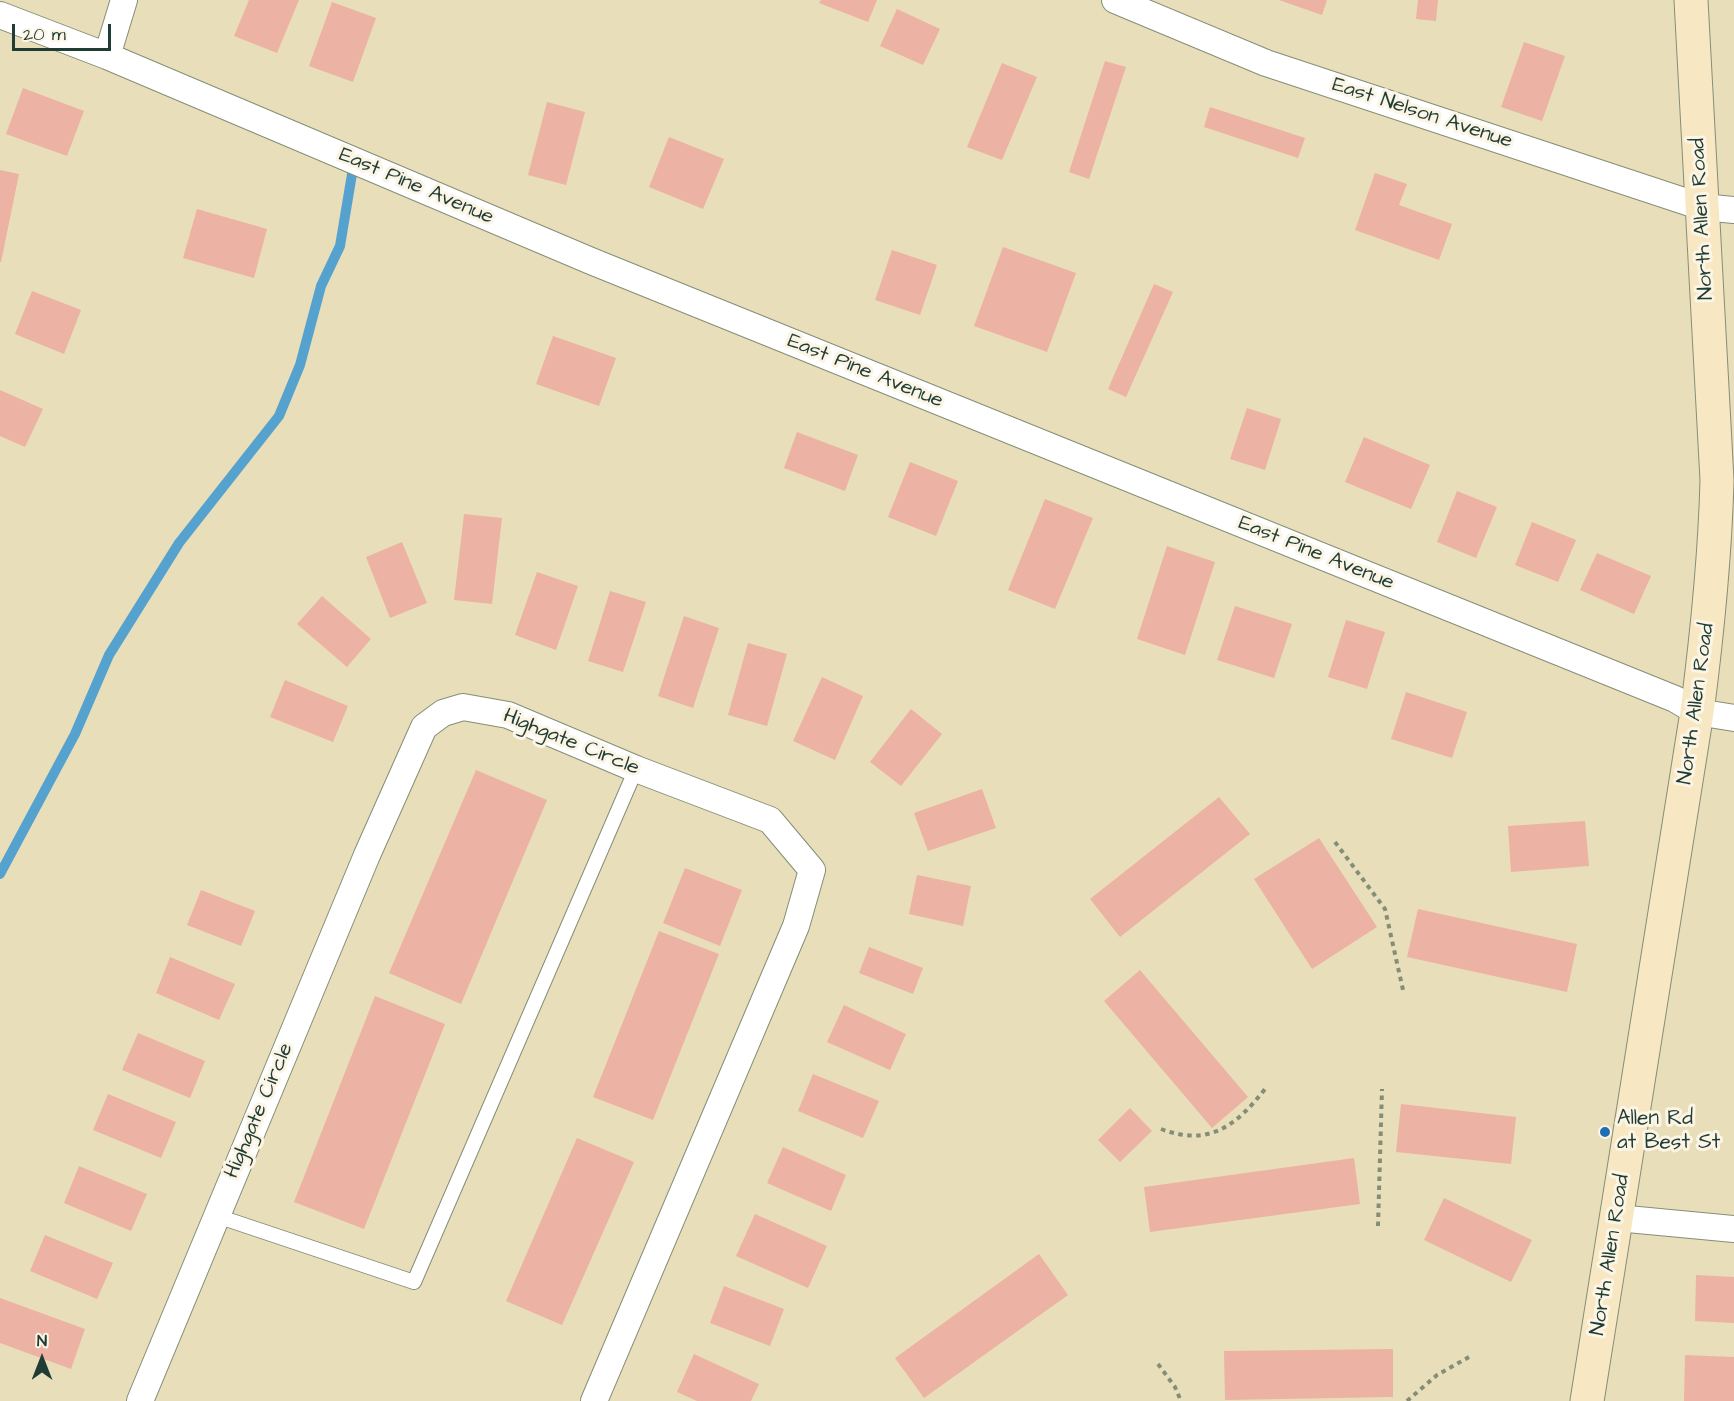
<!DOCTYPE html>
<html>
<head>
<meta charset="utf-8">
<style>
  body { margin:0 }
  #map { position:relative; width:1734px; height:1401px; overflow:hidden; background:#e9deba; font-family:"Architects Daughter",sans-serif }
  canvas { display:block }
  .north { position:absolute; left:12px; top:1329px; width:60px; height:60px; -webkit-text-stroke:4px #fcf5e5; paint-order:stroke; rotate:0deg; font-size:16px; font-weight:700; line-height:24px; text-align:center; color:#1f3d34 }
  .north::after { content:''; display:block; margin:auto; width:21px; height:27px; background:#1f3d34; clip-path:polygon(50% 0,100% 100%,50% 72%,0 100%) }
  .scale { position:absolute; left:12px; top:24px; width:99px; height:27px; box-sizing:border-box; border:3px solid #1f3d34; border-top:0; padding-left:8px; font-size:18px; line-height:21px; white-space:nowrap; color:#1f3d34; -webkit-text-stroke:4px #fcf5e5; paint-order:stroke }
</style>
</head>
<body>
<div id="map">
<canvas width="1734" height="1401"></canvas>
<div class="north">N</div>
<div class="scale">20 m</div>
</div>
<script>
const g = document.querySelector('canvas').getContext('2d');
g.lineJoin = 'round';
function trace(path, color, width, dash) {
  g.strokeStyle = color;
  g.lineWidth = width;
  g.lineCap = dash ? 'butt' : 'round';
  g.setLineDash(dash || []);
  g.stroke(path);
}
function fill(path, color) {
  g.fillStyle = color;
  g.fill(path, 'evenodd');
}
function label(font, color, halo, rows, align = 'center') {
  g.font = font + ' "Architects Daughter",sans-serif';
  g.lineWidth = 6;
  g.setLineDash([]);
  g.textBaseline = 'middle';
  g.strokeStyle = halo;
  g.fillStyle = color;
  for (const [text, x, y, turn = 0] of rows) {
    g.save();
    g.translate(x, y);
    g.rotate((+turn || 0) * Math.PI / 180);
    g.textAlign = isNaN(turn) ? turn : align;
    if (halo) g.strokeText(text, 0, 0);
    g.fillText(text, 0, 0);
    g.restore();
  }
}
trace(new Path2D(`
  M0 874 75 734 109 655 179 543 279 416 300 365 321 286 340 246 354 162`), '#56a2cf', 10);
fill(new Path2D(`
  M249 0H299L277 53 234 36Z
  M821 0H877L868 22 819 3Z
  M1279 0H1327L1322 15Z
  M1418 0H1438L1436 21 1416 19Z
  M332 2 376 18 353 82 309 66Z
  M897 9 940 29 923 65 880 46Z
  M1524 42 1565 56 1542 121 1501 107Z
  M1105 61 1126 67 1089 179 1069 172Z
  M1002 63 1037 77 1002 160 967 147Z
  M23 88 84 111 67 156 6 134Z
  M547 102 585 112 566 185 528 175Z
  M1210 107 1305 138 1298 158 1204 127Z
  M669 137 724 159 703 209 649 187Z
  M0 170 19 174 1 262H0Z
  M1375 173 1407 184 1399 205 1452 224 1439 260 1355 230Z
  M197 209 267 229 254 278 183 258Z
  M1003 247 1076 273 1047 352 974 326Z
  M892 250 937 265 920 315 875 300Z
  M1154 284 1173 292 1126 397 1108 389Z
  M32 291 81 310 64 354 15 334Z
  M553 336 616 358 599 406 536 384Z
  M0 390 43 409 25 447 0 436Z
  M1247 408 1281 419 1265 470 1230 459Z
  M797 432 858 455 845 491 784 468Z
  M1364 437 1430 465 1411 509 1345 482Z
  M910 462 958 481 936 536 888 517Z
  M1457 491 1497 507 1476 558 1437 542Z
  M1045 499 1093 518 1055 609 1008 590Z
  M464 514 502 518 492 604 454 600Z
  M1532 522 1576 540 1558 582 1515 565Z
  M402 542 427 603 390 618 366 557Z
  M1167 546 1215 562 1185 655 1137 639Z
  M1597 553 1651 576 1634 614 1580 590Z
  M537 572 578 586 556 650 515 635Z
  M610 591 646 602 623 672 588 661Z
  M322 596 371 639 347 667 297 624Z
  M1235 606 1292 624 1274 678 1217 660Z
  M684 616 719 628 693 708 658 696Z
  M1346 620 1385 632 1367 689 1328 677Z
  M748 643 787 654 767 726 728 715Z
  M822 677 863 696 835 760 793 741Z
  M285 680 348 706 333 742 270 717Z
  M1406 692 1467 712 1452 758 1391 739Z
  M911 709 942 734 901 786 870 762Z
  M476 770 547 800 461 1004 389 973Z
  M982 789 996 828 928 851 914 813Z
  M1219 797 1250 834 1120 937 1090 899Z
  M1585 821 1589 866 1511 872 1508 826Z
  M1319 838 1377 927 1312 969 1254 879Z
  M685 868 742 890 720 946 663 923Z
  M917 875 971 886 963 926 909 914Z
  M201 890 255 911 241 946 187 925Z
  M1418 909 1577 944 1567 992 1407 957Z
  M659 931 719 954 653 1120 593 1097Z
  M869 947 923 968 913 994 859 973Z
  M170 957 235 984 219 1020 156 993Z
  M1140 970 1248 1097 1212 1128 1104 1001Z
  M375 996 445 1024 364 1229 294 1202Z
  M844 1005 906 1034 890 1070 827 1042Z
  M138 1033 205 1061 190 1098 122 1070Z
  M813 1074 879 1101 863 1138 798 1111Z
  M108 1094 176 1122 161 1158 93 1130Z
  M1401 1104 1516 1117 1511 1164 1396 1152Z
  M1130 1108 1152 1131 1120 1162 1098 1140Z
  M577 1138 634 1162 562 1325 506 1301Z
  M783 1147 846 1175 831 1211 767 1183Z
  M1354 1158 1360 1204 1150 1232 1144 1187Z
  M79 1166 147 1194 131 1231 64 1203Z
  M1444 1198 1532 1240 1511 1282 1424 1240Z
  M755 1214 827 1246 808 1288 736 1256Z
  M45 1235 113 1263 97 1299 30 1271Z
  M1039 1254 1068 1295 924 1398 895 1358Z
  M1696 1275 1734 1277V1323L1695 1321Z
  M724 1286 784 1309 770 1346 710 1323Z
  M0 1298 85 1329 71 1369 0 1343Z
  M1393 1349V1397L1225 1400 1224 1351Z
  M694 1354 759 1384 751 1401H697L677 1392Z
  M1685 1355 1734 1357V1401H1684Z`), '#ecb2a3');
const lane = new Path2D(`
  M217 1216 414 1282 636 769`);
const street = new Path2D(`
  M1115 0 1266 63 1702 207 1734 210
  M0 15 107 56 591 261 1675 699 1697 712 1734 718
  M107 56 124 0
  M1617 1218 1734 1229
  M140 1401 367 855 424 727 443 713 463 707 508 715 636 769 770 820 812 870 796 926 594 1401`);
const secondary = new Path2D(`
  M1587 1401 1697 712C1707 635 1715 558 1717 480L1691 0`);
trace(lane, '#848e77', 16);
trace(street, '#848e77', 28);
trace(secondary, '#848e77', 35);
trace(new Path2D(`
  M1335 842 1385 909 1403 990
  M1161 1129C1209 1147 1236 1126 1265 1089
  M1378 1226 1382 1089
  M1158 1364 1175 1387 1181 1401
  M1407 1401 1437 1375 1469 1357`), '#848e77', 4, [4.5, 4.5]);
trace(lane, '#fff', 14);
trace(street, '#fff', 26);
trace(secondary, '#f7e8c3', 33);
for (const [x, y, r, color] of [
  [1605,1132,6,"#1f6fb2"]
]) {
  const dot = new Path2D();
  dot.arc(x, y, r, 0, 2 * Math.PI);
  g.fillStyle = color;
  g.fill(dot);
  trace(dot, '#fcf5e5', 2);
}
label('21px', '#1f3d34', '#fcf5e5', [
  ["East Nelson Avenue",1422,114,18],
  ["East Pine Avenue",416,187,23],
  ["North Allen Road",1703,219,-93],
  ["East Pine Avenue",865,372,22],
  ["East Pine Avenue",1316,554,22],
  ["North Allen Road",1697,704,-82],
  ["Highgate Circle",571,743,22],
  ["Highgate Circle",260,1111,-67],
  ["North Allen Road",1611,1255,-81]
]);
label('21px', '#1f3d34', '#fcf5e5', [
  ["Allen Rd",1617,1120],
  ["at Best St",1617,1144]
], 'left');
</script>
</body>
</html>
